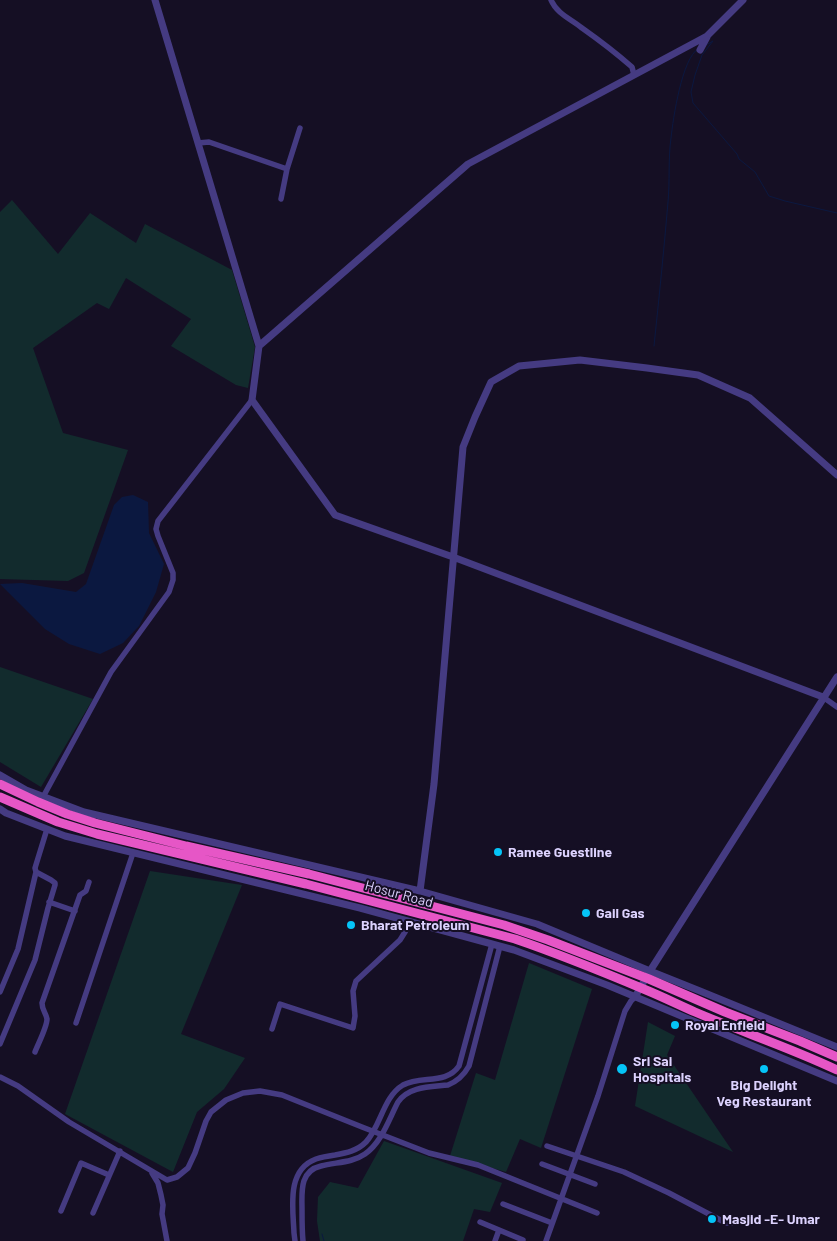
<!DOCTYPE html>
<html>
<head>
<meta charset="utf-8">
<style>
  body { margin:0 }
  canvas { display:block; background:#150f24 }
</style>
</head>
<body>
<canvas width="837" height="1241"></canvas>
<script>
const g = document.querySelector('canvas').getContext('2d');
g.lineJoin = 'round';
function fill(path, color) {
  g.fillStyle = color;
  g.fill(path, 'evenodd');
}
function trace(path, color, width, dash) {
  g.strokeStyle = color;
  g.lineWidth = width;
  g.lineCap = dash ? 'butt' : 'round';
  g.setLineDash(dash || []);
  g.stroke(path);
}
function label(font, color, halo, rows, align = 'center') {
  g.font = font + ' Barlow,sans-serif';
  g.lineWidth = 4;
  g.setLineDash([]);
  g.textBaseline = 'middle';
  g.strokeStyle = halo;
  g.fillStyle = color;
  for (const [text, x, y, turn = 0] of rows) {
    g.save();
    g.translate(x, y);
    g.rotate((+turn || 0) * Math.PI / 180);
    g.textAlign = isNaN(turn) ? turn : align;
    if (halo) g.strokeText(text, 0, 0);
    g.fillText(text, 0, 0);
    g.restore();
  }
}
fill(new Path2D(`
  M12 200 58 254 90 213 136 243 145 224 232 270 255 347 248 388 236 385 171 346 191 319 126 278 109 309 97 303 33 348 63 433 128 450 84 573 68 581 0 579V212Z
  M0 667 93 699 41 787 0 762Z
  M150 871 242 885 181 1034 245 1058 224 1089 197 1112 173 1172 65 1114Z
  M529 963 592 989 541 1148 520 1139 506 1172 450 1156 476 1073 495 1080Z
  M648 1022 675 1036 667 1055 733 1152 635 1106Z
  M384 1141 502 1183 490 1212 474 1209 463 1241H320L317 1221 318 1197 330 1182 358 1188Z`), '#122b2d');
fill(new Path2D(`
  M133 495 148 502 149 533 164 564 156 592 139 626 123 643 100 654 69 644 45 629 0 584 22 583 76 592 86 584 114 505 122 497Z`), '#0b1840');
trace(new Path2D(`
  M706 45 713 41 702 55 695 75 691 92 693 103 737 154 739 159 755 172 769 196 785 201 837 213
  M654 346C659 298 664 250 668 202 670 181 668 159 671 138 673 119 682 58 698 49
  M322 1234 324 1241`), '#0b1840', 1);
trace(new Path2D(`
  M551 0C557 14 571 19 582 28 599 40 616 53 632 67L634 75
  M198 143 209 142 287 169
  M281 199 287 169 300 128
  M823 697 837 707
  M43 797 111 672 169 592 173 580V573L158 536 156 529 158 521 252 400
  M49 902 75 911
  M0 992 18 949 36 872 35 868 47 829
  M76 1023 133 853
  M272 1029 280 1004 353 1028 355 1016 353 991 356 981 400 940 405 932 410 921
  M0 1044 35 960 48 908 55 885V883L51 880 36 872
  M35 1052C38 1044 47 1027 47 1019 46 1013 42 1010 42 1003L80 895 86 891 89 882
  M0 1077 18 1086 69 1122 167 1180 177 1177 188 1168 195 1153 206 1121 211 1112 226 1100 243 1093 260 1091 282 1095 362 1127 429 1153 478 1165 597 1213
  M547 1146 624 1172 669 1193 726 1223H734L741 1219
  M542 1164 595 1184
  M152 1173 158 1183 161 1195 163 1205 162 1214 167 1241
  M503 1204 552 1223
  M61 1211 81 1163 109 1175
  M93 1213 120 1151
  M480 1222 523 1240 522 1241
  M295 1241 294 1233C293 1208 286 1170 316 1159 322 1157 328 1156 335 1155 346 1153 357 1151 366 1142 381 1126 383 1097 403 1085 421 1075 446 1085 459 1066L492 944
  M303 1241C302 1231 302 1221 302 1210 302 1193 299 1171 321 1166 336 1162 352 1163 365 1154 382 1142 389 1119 398 1102 409 1086 431 1087 448 1085 458 1081 464 1075 469 1066L500 946
  M495 1241 499 1230
  M546 1241 598 1096 625 1011 631 1001 635 997`), '#453b82', 5.5);
trace(new Path2D(`
  M155 0 259 346
  M743 0 707 36 468 164 259 346 252 400 335 515 453 557 823 697
  M700 50 707 37
  M0 775 26 790 84 812 420 891 537 924 650 971 700 991 837 1047
  M0 809 6 813 65 836 360 908 514 950 607 985 837 1081
  M420 891 434 784 463 447 475 417 491 382 519 366 580 360 647 368 698 375 750 398 837 475
  M635 997 650 971 837 677`), '#453b82', 7);
trace(new Path2D(`
  M0 784 38 802 67 814 95 823 186 846 309 874 504 925 548 940 649 979 725 1012 800 1041 837 1057
  M0 797 58 822 97 834 306 884 515 939C559 954 603 972 646 990 663 997 679 1005 695 1012 742 1032 791 1048 837 1070`), '#e656c6', 9);
for (const [x, y, r, color] of [
  [498,852,5,"#05c4f7"],
  [586,913,5,"#05c4f7"],
  [351,925,5,"#05c4f7"],
  [675,1025,5,"#05c4f7"],
  [622,1069,6,"#05c4f7"],
  [764,1069,5,"#05c4f7"],
  [712,1219,5,"#05c4f7"]
]) {
  const dot = new Path2D();
  dot.arc(x, y, r, 0, 2 * Math.PI);
  g.fillStyle = color;
  g.fill(dot);
  trace(dot, '#150f24', 2);
}
label('bold 14px', '#dcd2fe', '#150f24', [
  ["Ramee Guestline",508,852],
  ["Gail Gas",596,913],
  ["Bharat Petroleum",361,925],
  ["Royal Enfield",685,1025],
  ["Sri Sai",633,1061],
  ["Hospitals",633,1077],
  ["Big Delight",764,1085,"center"],
  ["Veg Restaurant",764,1101,"center"],
  ["Masjid -E- Umar",722,1219]
], 'left');
label('14px', '#dcd2fe', '#150f24', [
  ["Hosur Road",399,894,15]
]);
</script>
</body>
</html>
